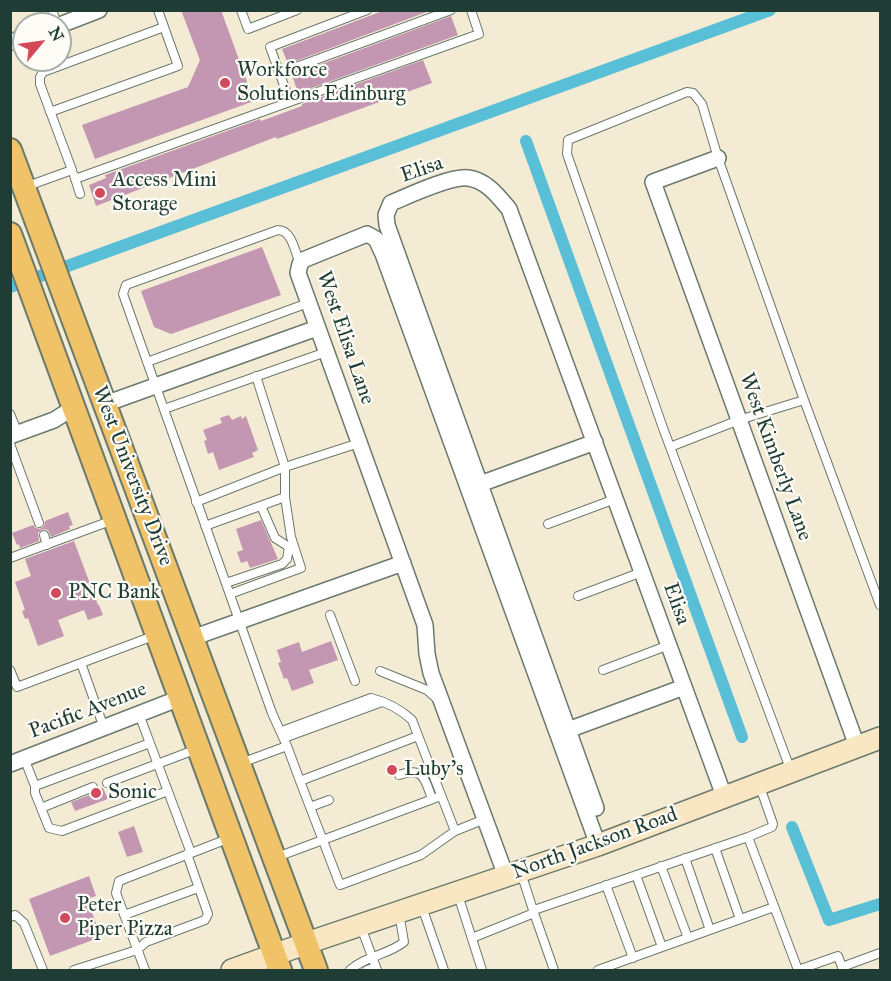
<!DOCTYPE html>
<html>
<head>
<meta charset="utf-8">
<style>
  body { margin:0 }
  #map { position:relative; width:891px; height:981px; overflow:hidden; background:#f4ebd5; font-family:"IM FELL Great Primer",serif }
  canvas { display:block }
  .frame { position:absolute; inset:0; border:12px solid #1f3d34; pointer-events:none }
  .north { position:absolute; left:12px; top:12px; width:60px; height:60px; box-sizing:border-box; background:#fdfcf7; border:2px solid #a4b0a9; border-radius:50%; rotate:61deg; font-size:16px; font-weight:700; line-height:24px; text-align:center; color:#1f3d34 }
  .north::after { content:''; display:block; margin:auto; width:21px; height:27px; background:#d1495b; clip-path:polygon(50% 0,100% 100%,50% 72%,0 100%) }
</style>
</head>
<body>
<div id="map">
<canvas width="891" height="981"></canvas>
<div class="frame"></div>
<div class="north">N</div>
</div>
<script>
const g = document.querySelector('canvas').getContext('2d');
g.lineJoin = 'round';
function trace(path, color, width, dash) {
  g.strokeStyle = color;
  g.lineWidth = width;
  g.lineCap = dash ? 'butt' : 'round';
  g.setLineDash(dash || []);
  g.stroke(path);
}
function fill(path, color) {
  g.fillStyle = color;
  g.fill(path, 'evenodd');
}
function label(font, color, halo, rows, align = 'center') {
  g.font = font + ' "IM FELL Great Primer",serif';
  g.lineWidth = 4.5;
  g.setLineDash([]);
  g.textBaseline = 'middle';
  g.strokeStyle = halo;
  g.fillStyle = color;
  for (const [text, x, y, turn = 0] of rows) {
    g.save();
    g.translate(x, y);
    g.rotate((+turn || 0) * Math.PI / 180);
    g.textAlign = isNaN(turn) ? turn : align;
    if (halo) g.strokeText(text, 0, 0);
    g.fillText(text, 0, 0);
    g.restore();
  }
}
trace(new Path2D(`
  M526 141 742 737
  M10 287 770 10
  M792 827 829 920 880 904`), '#59bfd6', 12);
fill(new Path2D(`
  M181 10H221L254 101 95 159 82 125 188 87 200 60Z
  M385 10H432L288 64 282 49Z
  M451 16 458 35 298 93 292 75Z
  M423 60 432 83 277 139 276 137 96 206 89 185 106 178 105 175 260 119 261 121 302 106V104Z
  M262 247 281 295 171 334 154 327 141 291Z
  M229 415 232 420 241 416 242 419 246 416 258 450 252 453 254 457 219 470 213 452 208 454 204 441 207 440 203 430 222 423 220 418Z
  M68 512 73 525 69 526 70 529 51 537 48 530 43 529 38 533 39 541 20 548 19 544 17 545 12 533 33 525 36 528 40 529 44 526 45 521Z
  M261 520 278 559 250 568 247 561 241 563 237 552 243 550 236 529Z
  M74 541 98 605H99L103 615 88 620 84 610 58 620 64 636 38 646 28 618 25 619 22 611 25 610 15 582 31 576 25 559Z
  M331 641 338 660 309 670 314 683 292 691 287 678 284 679 278 663 281 662 277 650 299 642 302 652Z
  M99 788H103L108 799 75 811 71 802 95 793Z
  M134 826 143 852 127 857 118 832Z
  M89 876 96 896 87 899 101 937 50 956 29 899Z`), '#c397b2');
const service = new Path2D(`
  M52 10 57 24
  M241 10 248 29 297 10
  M280 73 451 10
  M290 102 270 47 367 10
  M50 112 178 66 164 27
  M74 175 80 194
  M75 179 479 34 471 10
  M25 187 72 170 40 84V77L43 72 164 27 158 10
  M147 362 308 303
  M164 409 326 352
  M10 414 18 433
  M10 444 39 523
  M670 447 739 420 804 400
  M196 502 285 467 359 443
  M548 524 615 499
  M205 526 285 497
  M44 535 47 545
  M10 558 113 520
  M226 583 282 564 287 559 289 547 275 538 261 506
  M230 594 301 568 291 537 285 497V467L256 376
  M578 596 642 572
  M330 615 355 681
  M81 663 104 728
  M10 670 17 687 156 635
  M603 670 669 645
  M380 671 427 690 436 698
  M139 714 191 853
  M282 731 371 698C387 702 400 709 412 720L455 831
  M284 738 382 702
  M150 743 35 786V793L49 828 62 831 168 791
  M287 746 272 713 123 294 126 285 278 230C292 230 295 252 300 264
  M24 758 35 786
  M241 763 287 746 300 781 418 736
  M791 771 663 428 567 154 568 140 687 92 693 93 702 104 718 158 804 400 880 605
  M399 775C423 766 425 779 432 799
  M300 781 340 885 421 855 455 831 485 819
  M107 783 197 749
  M310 807 329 800
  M41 808 93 787
  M748 837 772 827 773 824 759 784
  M715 848 740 919
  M277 857 441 796
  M685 858 710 930
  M661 866 688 938
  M636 875 662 947
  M606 885 633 958
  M458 895 482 970
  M422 907 444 970
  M534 910 748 837 798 970
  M534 913 554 970
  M124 915 198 888
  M10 917 15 915 24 923 43 970
  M361 927 377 970
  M472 938 534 913 521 873
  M842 967 880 953
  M74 970 137 950 146 942 205 920 208 914 187 854
  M145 970 116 893 119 881 230 838
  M350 970C365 956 388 955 404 942L399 913
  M367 970 376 967
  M598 970 774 907
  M798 970 838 956 843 970`);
const minor = new Path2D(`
  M60 25 99 10
  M10 42 24 38
  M718 158 653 182 857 746
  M105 404 317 328
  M10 436 54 420 73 408
  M480 484 595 442
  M192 638 403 563
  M568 730 684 687
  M10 764 180 698
  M596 808 387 225 386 215 391 203C408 196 450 176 468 178 486 180 498 196 509 209L724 796
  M506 876 431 673 427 654 425 625 298 273 300 264 303 260 367 234 376 239 383 254 598 845`);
const secondary = new Path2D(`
  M232 970 307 943 598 845 880 738`);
const primary = new Path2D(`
  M10 150 316 970
  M10 234 280 970`);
trace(service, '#6a7a6c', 10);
trace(minor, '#6a7a6c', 18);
trace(secondary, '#6a7a6c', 24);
trace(primary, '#6a7a6c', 26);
trace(service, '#fff', 8);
trace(minor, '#fff', 15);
trace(secondary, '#f9e7c3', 21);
trace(primary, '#f1c369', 22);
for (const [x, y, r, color] of [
  [225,83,6,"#d1495b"],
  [100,193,6,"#d1495b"],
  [56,593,6,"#d1495b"],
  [392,770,6,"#d1495b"],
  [96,793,6,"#d1495b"],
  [65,918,6,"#d1495b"]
]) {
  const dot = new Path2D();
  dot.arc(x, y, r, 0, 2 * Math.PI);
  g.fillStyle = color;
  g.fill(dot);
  trace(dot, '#fdfcf7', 2);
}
label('21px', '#1f3d34', '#fdfcf7', [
  ["Workforce",237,71],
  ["Solutions Edinburg",237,95],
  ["Access Mini",112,181],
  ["Storage",112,205],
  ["PNC Bank",68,593],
  ["Luby's",404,770],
  ["Sonic",108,793],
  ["Peter",77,906],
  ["Piper Pizza",77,930]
], 'left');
label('21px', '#1f3d34', '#fdfcf7', [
  ["Elisa",422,170,-19],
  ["West Elisa Lane",345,338,71],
  ["West Kimberly Lane",775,457,70],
  ["West University Drive",132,476,69],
  ["Elisa",676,604,70],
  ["Pacific Avenue",88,711,-21],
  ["North Jackson Road",595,844,-20]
]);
</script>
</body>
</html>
